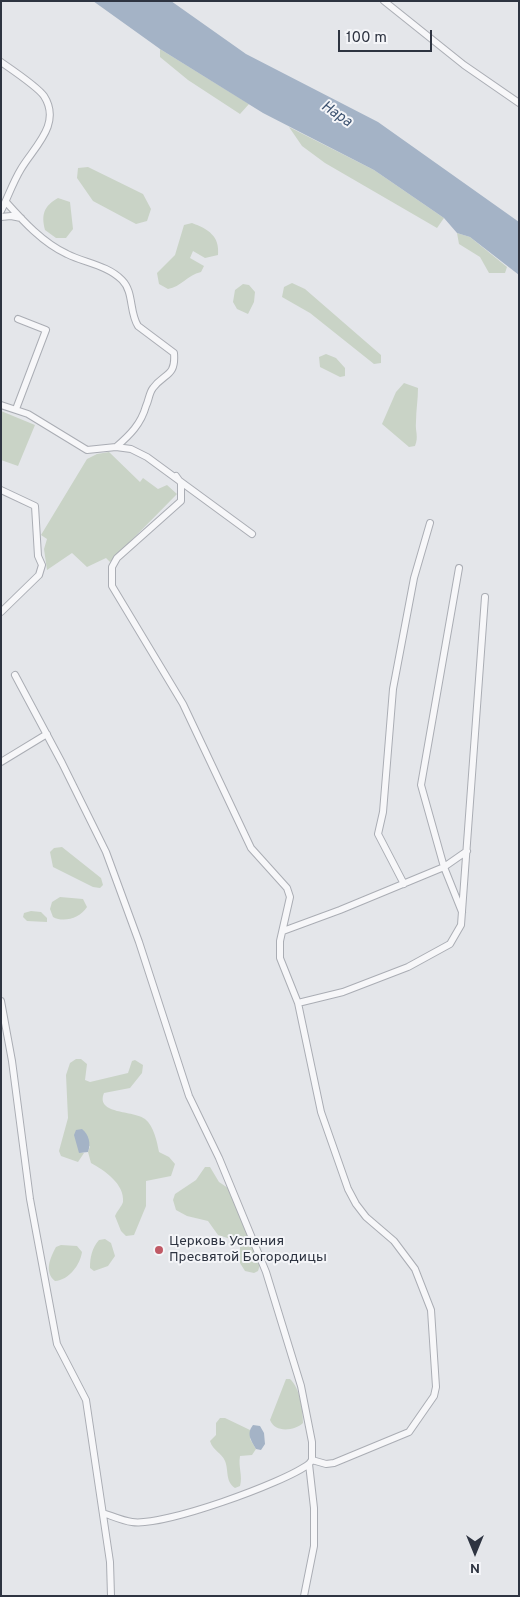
<!DOCTYPE html>
<html>
<head>
<meta charset="utf-8">
<style>
  body { margin:0 }
  #map { position:relative; width:520px; height:1597px; overflow:hidden; background:#e4e6ea; font-family:Overpass,sans-serif }
  canvas { display:block }
  .frame { position:absolute; inset:0; border:2px solid #2e3441; pointer-events:none }
  .north { position:absolute; left:450px; top:1527px; width:50px; height:50px; -webkit-text-stroke:4px #f4f5f8; paint-order:stroke; rotate:180deg; font-size:14px; font-weight:700; line-height:20px; text-align:center; color:#2e3441 }
  .north::after { content:''; display:block; margin:auto; width:18px; height:22px; background:#2e3441; clip-path:polygon(50% 0,100% 100%,50% 72%,0 100%) }
  .scale { position:absolute; left:338px; top:30px; width:94px; height:22px; box-sizing:border-box; border:2px solid #2e3441; border-top:0; padding-left:6px; font-size:15px; line-height:18px; white-space:nowrap; color:#2e3441; -webkit-text-stroke:4px #f4f5f8; paint-order:stroke }
</style>
</head>
<body>
<div id="map">
<canvas width="520" height="1597"></canvas>
<div class="frame"></div>
<div class="north">N</div>
<div class="scale">100 m</div>
</div>
<script>
const g = document.querySelector('canvas').getContext('2d');
g.lineJoin = 'round';
function fill(path, color) {
  g.fillStyle = color;
  g.fill(path, 'evenodd');
}
function trace(path, color, width, dash) {
  g.strokeStyle = color;
  g.lineWidth = width;
  g.lineCap = dash ? 'butt' : 'round';
  g.setLineDash(dash || []);
  g.stroke(path);
}
function label(font, color, halo, rows, align = 'center') {
  g.font = font + ' Overpass,sans-serif';
  g.lineWidth = 4;
  g.setLineDash([]);
  g.textBaseline = 'middle';
  g.strokeStyle = halo;
  g.fillStyle = color;
  for (const [text, x, y, turn = 0] of rows) {
    g.save();
    g.translate(x, y);
    g.rotate((+turn || 0) * Math.PI / 180);
    g.textAlign = isNaN(turn) ? turn : align;
    if (halo) g.strokeText(text, 0, 0);
    g.fillText(text, 0, 0);
    g.restore();
  }
}
fill(new Path2D(`
  M160 49 249 104 240 114 188 80 160 57Z
  M289 127 374 170 444 218 437 228 325 163 302 146Z
  M88 167 143 194 151 209 147 221 136 224 93 201 77 178 78 168Z
  M58 198 70 202 73 229 66 238H56L45 230C41 214 44 206 58 198Z
  M192 223C208 229 220 236 218 255L205 258 193 251 190 258 204 266 201 272C187 275 181 287 168 289L159 284 157 273 175 255 184 225Z
  M457 233 470 237 507 267 505 273H489L480 257 459 244Z
  M292 283 305 289 381 355V363L374 364 310 313 282 297 284 287Z
  M243 284 249 285 255 292 254 302 248 314 237 309 233 302 235 290Z
  M326 354 336 358 345 368V376L340 377 320 367 319 357Z
  M404 383 418 388C418 400 416 410 416 422 415 432 419 436 415 446L409 447 382 424 396 392Z
  M1 411 35 425 18 466 1 460Z
  M109 452 140 482 143 478 158 489 167 485 177 494 110 562 106 558 87 567 72 553 47 570 44 549 47 539 41 535 87 459 97 454Z
  M62 847 101 878 103 885 100 888 93 887 53 867 50 852 54 848Z
  M60 897 83 899 87 907C80 918 64 923 53 917L50 909 52 902Z
  M31 911 41 912 47 918V922L27 921 23 917 24 913Z
  M76 1059H81L87 1064 85 1080 90 1082 128 1073 132 1061 135 1060 143 1065 142 1073 130 1088 104 1093C95 1115 134 1110 145 1119 154 1126 157 1142 159 1152L169 1157 175 1164 171 1176 146 1181V1206L134 1235 126 1236 121 1231 115 1216C117 1211 122 1206 123 1202 125 1184 104 1170 91 1163L88 1152 90 1146 79 1152 84 1153 78 1162 61 1156 59 1151 68 1118 66 1075 70 1063Z
  M205 1167H210L219 1182 228 1188 260 1265 258 1271 254 1273 245 1271 240 1263V1242L218 1235 208 1221 187 1216 176 1210 173 1200 175 1194 196 1180Z
  M105 1239 111 1243 115 1256 108 1266 94 1271 90 1268C90 1257 92 1248 99 1240Z
  M61 1245 77 1246 82 1252C80 1265 69 1280 55 1281 44 1272 50 1258 56 1247Z
  M286 1379H290C300 1388 303 1410 303 1423 294 1431 275 1433 270 1420Z
  M220 1418H225L250 1430V1439L256 1449 252 1455 240 1456C238 1467 243 1476 240 1486L235 1488C225 1481 229 1471 225 1461 222 1453 213 1451 210 1441L216 1435V1423Z`), '#c9d3c6');
fill(new Path2D(`
  M93 1H171L246 54 378 122 519 222V275L470 237 457 233 444 218 374 170 263 113 160 49Z
  M82 1129C89 1135 91 1143 88 1152L79 1153 74 1135 76 1130Z
  M253 1425 260 1426 264 1433 265 1444 261 1450 256 1449C251 1440 246 1434 253 1425Z`), '#a4b3c6');
const street = new Path2D(`
  M384 1 464 65 519 103
  M1 62C11 69 38 87 44 96 62 124 34 147 21 169 13 182 8 197 1 211
  M6 202C23 221 43 243 67 254 85 263 107 265 122 280 134 292 129 312 138 326L174 353C176 377 164 373 153 388 149 393 149 400 146 406 141 424 130 435 116 447
  M1 217 11 216 21 218
  M1 405 28 414 87 450 116 447 131 449 147 457 252 534
  M16 409 46 330 18 319
  M176 476 181 483V501L117 558 112 567V586L183 704 251 848 287 888 290 897 280 941V958L298 1003 321 1112 348 1189 356 1204 366 1217 394 1241 415 1269 431 1310 436 1387 434 1396 409 1432 334 1463 326 1464 312 1460
  M1 490 35 506 38 556 42 565 39 575 1 612
  M459 568 421 785 444 867 462 912
  M15 675 62 763 106 852 139 942 189 1096 219 1158 266 1272 301 1386 312 1442V1460L309 1464C284 1483 162 1527 132 1522 123 1521 112 1516 103 1513
  M1 762 47 734
  M404 884 378 834 383 812 393 689 414 578 430 523
  M283 931 340 910 444 867 467 851
  M1 1001 12 1061 30 1199 57 1344 86 1400 110 1562 111 1596
  M298 1003 343 992 408 967 450 944 461 925 485 597
  M304 1596 314 1546V1508L309 1464`);
trace(street, '#aaadb4', 8);
trace(street, '#f7f7f9', 6);
for (const [x, y, r, color] of [
  [159,1250,5,"#c05965"]
]) {
  const dot = new Path2D();
  dot.arc(x, y, r, 0, 2 * Math.PI);
  g.fillStyle = color;
  g.fill(dot);
  trace(dot, '#f4f5f8', 2);
}
label('14px', '#2e3441', '#f4f5f8', [
  ["Церковь Успения",169,1242],
  ["Пресвятой Богородицы",169,1258]
], 'left');
label('italic 15px', '#3c5270', '#f4f5f8', [
  ["Нара",336,115,34]
]);
</script>
</body>
</html>
